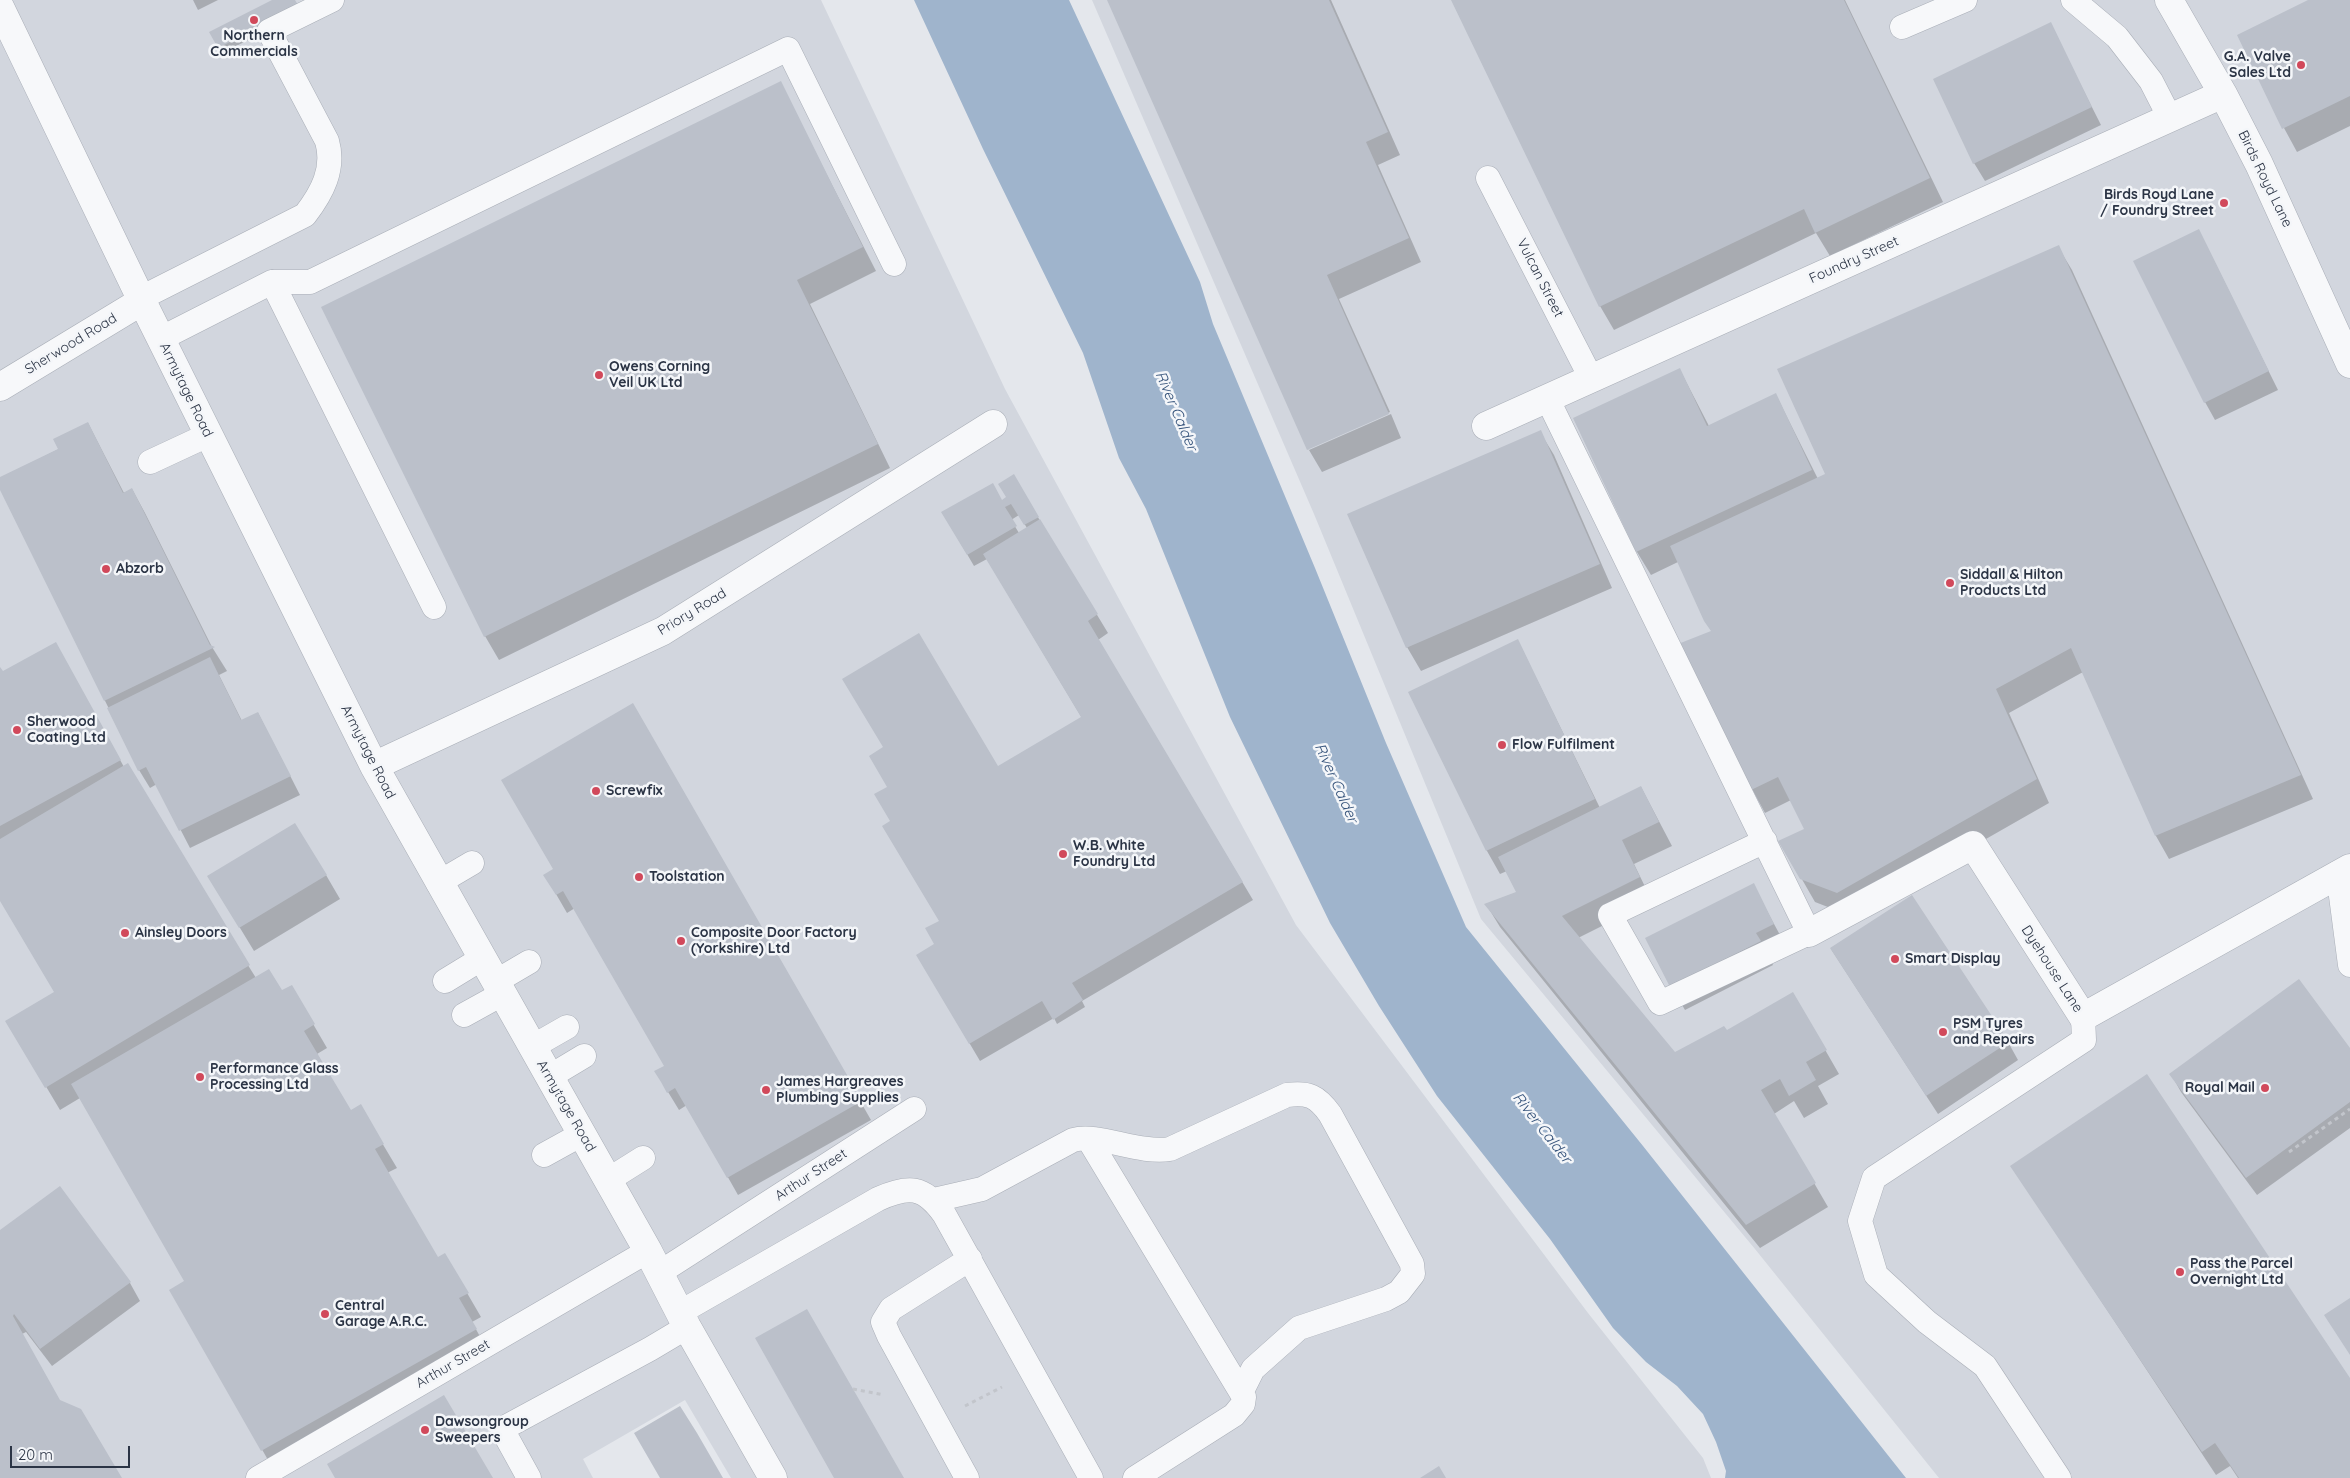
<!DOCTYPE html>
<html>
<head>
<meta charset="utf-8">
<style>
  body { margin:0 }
  #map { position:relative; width:2350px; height:1478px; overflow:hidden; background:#e4e7ec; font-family:Quicksand,sans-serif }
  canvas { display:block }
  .scale { position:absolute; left:10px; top:1446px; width:120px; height:22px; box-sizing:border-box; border:2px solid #2b3445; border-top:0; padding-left:6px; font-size:15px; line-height:18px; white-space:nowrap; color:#2b3445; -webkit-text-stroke:4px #f4f6f9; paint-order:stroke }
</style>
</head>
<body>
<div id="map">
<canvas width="2350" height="1478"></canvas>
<div class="scale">20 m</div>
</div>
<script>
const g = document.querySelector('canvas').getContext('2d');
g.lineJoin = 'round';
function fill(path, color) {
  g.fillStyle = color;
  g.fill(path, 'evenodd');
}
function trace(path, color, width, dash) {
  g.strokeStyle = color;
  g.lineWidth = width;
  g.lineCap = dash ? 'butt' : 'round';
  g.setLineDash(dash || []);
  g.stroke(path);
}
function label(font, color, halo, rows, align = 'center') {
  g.font = font + ' Quicksand,sans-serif';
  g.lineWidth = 5;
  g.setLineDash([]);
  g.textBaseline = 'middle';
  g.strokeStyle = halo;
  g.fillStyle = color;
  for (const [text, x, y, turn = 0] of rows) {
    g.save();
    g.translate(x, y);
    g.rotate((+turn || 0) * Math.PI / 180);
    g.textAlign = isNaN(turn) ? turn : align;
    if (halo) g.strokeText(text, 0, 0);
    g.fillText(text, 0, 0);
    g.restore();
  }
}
fill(new Path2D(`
  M0 0H821L1005 389 1296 925 1588 1313 1703 1458 1711 1478H731L685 1400 583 1459 593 1478H0Z
  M1092 0H2350V1478H1939L1755 1249 1481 919 1314 514Z`), '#d2d6de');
fill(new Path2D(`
  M914 0H1069L1200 282 1213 324 1315 568 1386 743 1466 927 1643 1146 1906 1478H1725L1726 1471 1716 1442 1703 1414 1677 1386 1646 1362 1613 1328 1550 1239 1437 1096 1379 1006 1330 923 1230 717 1146 509 1119 458 1083 353 983 149Z`), '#9fb4cc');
fill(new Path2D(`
  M193 0H218L198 10Z
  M274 0H294L301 14 222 53 211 33Z
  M1109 0H1331L1400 155 1378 165 1421 262 1339 299 1390 412 1309 448V450Z
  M1452 0H1845L1943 202 1830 256 1816 233 1614 330 1600 306Z
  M2310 0H2350V126L2297 152 2284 128Z
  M2050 24 2101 125 1985 181 1974 163Z
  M780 83 876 271 810 304 890 468 499 660 485 636Z
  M2058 247 2072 270 2313 799 2169 859 2156 836 2083 672 2009 713 2049 803 1851 916 1815 902 1780 841 1806 830 1791 800 1765 813 1752 789 1712 632 1678 562 1651 575 1637 552 1575 419 1680 370 1709 426 1776 395 1818 479 1827 475Z
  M2208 249 2278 390 2215 420 2205 402Z
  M1391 414 1401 438 1322 472 1309 450Z
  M88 423 124 493 132 489 145 513 212 647 227 671 219 675 242 721 258 713 300 795 190 848 157 784 150 788 139 770 0 487V478L59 449Z
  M1540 432 1554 455 1612 588 1421 671 1407 647Z
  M1013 476 1108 633 1098 640 1253 900 1082 1001 1085 1007 1057 1024 1054 1018 980 1061 928 973 940 921 997 768 1082 718 987 559 974 566 943 513 1002 501 1007 498ZM1019 515 1027 528 1019 533 1011 520Z
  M1518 641 1600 808 1641 787 1672 846 1634 864 1652 901 1578 938 1675 1054 1727 1031 1793 994 1839 1074 1818 1086 1828 1104 1804 1118 1794 1101 1774 1114 1828 1207 1760 1248 1500 927 1486 904 1518 892 1507 871 1500 874 1487 851 1410 692Z
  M66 662 124 767 256 978 281 992 291 986 327 1048 317 1054 351 1112 360 1106 397 1168 387 1173 437 1259 445 1255 481 1317 472 1322 489 1353 276 1474 171 1290 186 1282 80 1098 60 1110 7 1021 56 992 0 899V669L2 673Z
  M633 705 871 1120 738 1195 687 1105 679 1110 662 1082 666 1066 575 908 567 913 545 875 554 870Z
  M326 875 340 899 254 951 223 900Z
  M1753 885 1787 948 1769 957 1773 965 1685 1010 1671 986Z
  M1831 949 2008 1042 2018 1060 1938 1114Z
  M2350 1050V1128L2257 1195 2181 1092 2171 1074Z
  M2012 1166 2350 1380V1478H2238L2230 1466 2216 1475Z
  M0 1231 130 1283 140 1301 52 1366 26 1332 22 1334 59 1401 120 1478H0Z`), '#0003');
fill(new Path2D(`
  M272 0H295L299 7 218 48 209 32Z
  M1107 0H1329L1388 132 1366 142 1409 238 1327 275 1389 414 1307 450Z
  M1451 0H1844L1930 178 1815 233 1804 209 1599 307Z
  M2308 0H2350V96L2282 129 2237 35Z
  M2051 22 2092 107 1973 164 1933 79Z
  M781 81 863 247 797 280 878 444 484 637 321 307Z
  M2199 229 2269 371 2204 403 2133 261Z
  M2059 245 2301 775 2155 836 2071 648 1996 689 2037 779 1837 893 1800 879 1778 841 1804 829 1778 777 1751 790 1678 644 1711 631 1704 621 1670 546 1825 474 1777 369Z
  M1680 368 1707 426 1776 393 1812 470 1636 552 1573 418Z
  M88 422 123 493 132 488 210 645 215 647 104 701 0 490V477L58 449 53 439Z
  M1541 430 1600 564 1406 648 1347 514Z
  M1014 474 1039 517 1024 525 1011 504 1005 507 1017 526 967 555 941 512 993 483 1002 500 1006 497 998 484Z
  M1040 519 1098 614 1088 621 1243 882 1072 983 1083 1000 1053 1020 1042 1001 969 1044 916 955 934 944 925 928 939 921 882 826 890 821 874 794 887 787 869 756 883 747 842 679 919 633 998 766 1081 717 983 554Z
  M1518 639 1595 799 1486 851 1408 692Z
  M56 642 121 760 0 826V667L3 671Z
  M210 657 241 720 258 712 291 776 179 831 146 767 138 771 107 708Z
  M633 703 862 1101 727 1178 675 1088 667 1093 661 1082 654 1071 664 1066 563 891 556 895 543 875 553 869 501 780Z
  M128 763 250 965 45 1088 5 1021 54 992 0 901V839Z
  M1641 786 1659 822 1622 840 1640 877 1562 916 1675 1052 1724 1026 1727 1030 1793 992 1827 1050 1806 1062 1816 1080 1789 1096 1780 1079 1761 1090 1816 1183 1746 1225 1484 904 1516 892 1498 857Z
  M295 823 327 875 239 928 207 876Z
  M1754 883 1774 924 1756 933 1761 941 1670 987 1645 938Z
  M1912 895 2009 1042 1926 1096 1830 948Z
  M269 969 282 990 292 985 315 1024 304 1031 351 1110 361 1104 384 1144 375 1149 438 1257 445 1253 469 1293 459 1298 477 1329 261 1451 169 1290 184 1281 71 1084Z
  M2299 979 2350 1048V1102L2246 1178 2169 1074Z
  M2147 1074 2350 1378V1478H2239L2215 1443 2202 1452 2010 1166Z
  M60 1186 131 1282 40 1349 14 1314 13 1316 60 1400 81 1409 122 1478H0V1230Z
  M2350 1298V1355L2324 1315Z
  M807 1309 853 1389 904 1478H834L755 1338Z
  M444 1395 493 1478H335L327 1464Z
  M680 1406 697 1433 723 1478H660L634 1433Z
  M1439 1466 1446 1478H1420Z`), '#bbc0ca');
const lane = new Path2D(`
  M2073 0 2117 37 2151 81 2170 118
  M1902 27 1965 0
  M1488 178 1591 378
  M272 282H310L788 49 894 264
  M141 298 305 215C322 193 335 169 327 141L269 31 332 0
  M160 339 272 282 434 607
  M1547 398 1809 933 1660 1003 1610 915 1765 841
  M150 462 208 435
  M2338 873 2350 965
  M438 883 472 863
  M445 981 481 959
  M495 982 529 962
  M464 1015 502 994
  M532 1047 567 1027
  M549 1077 584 1056
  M1089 1140 1244 1397 1243 1404 1234 1415 1135 1478
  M544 1155 582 1134
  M608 1180 643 1158
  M934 1200 982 1189 1073 1140C1099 1133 1138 1154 1170 1149L1287 1095C1308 1092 1317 1096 1330 1114L1412 1264 1413 1274 1399 1292 1386 1299 1299 1328 1253 1369 1242 1391
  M659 1273 914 1109
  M679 1313 878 1199C909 1185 924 1186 944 1214L1091 1478
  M258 1478 648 1251
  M529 1478 502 1429 650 1349 687 1327
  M967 1478 889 1336 883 1322 891 1309 970 1259
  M2059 1478 1985 1366 1927 1322 1876 1275 1860 1221 1874 1178 2084 1040 2083 1017`);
const street = new Path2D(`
  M2169 0 2223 94 2259 164 2350 364
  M0 7 142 301 374 766 648 1251 687 1327 773 1478
  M0 387 142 301
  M1486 426 2223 94
  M374 766 663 631 993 424
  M1809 933 1973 845 2083 1017 2350 868`);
trace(lane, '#a9aeb7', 25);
trace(street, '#a9aeb7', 29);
trace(new Path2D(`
  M2289 1152 2350 1109
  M853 1389 884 1395
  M965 1406 1002 1387`), '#c2c5cb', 3, [4, 4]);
trace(lane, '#f7f8fa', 24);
trace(street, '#f7f8fa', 28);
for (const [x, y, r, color] of [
  [254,20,5,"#d1495b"],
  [2301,65,5,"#d1495b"],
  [2224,203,5,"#d1495b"],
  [599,375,5,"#d1495b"],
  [106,569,5,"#d1495b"],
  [1950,583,5,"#d1495b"],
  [17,730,5,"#d1495b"],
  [1502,745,5,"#d1495b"],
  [596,791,5,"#d1495b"],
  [1063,854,5,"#d1495b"],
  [639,877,5,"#d1495b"],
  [125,933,5,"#d1495b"],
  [681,941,5,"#d1495b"],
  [1895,959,5,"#d1495b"],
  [1943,1032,5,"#d1495b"],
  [200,1077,5,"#d1495b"],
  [2265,1088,5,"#d1495b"],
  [766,1090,5,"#d1495b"],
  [2180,1272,5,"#d1495b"],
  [325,1314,5,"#d1495b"],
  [425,1430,5,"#d1495b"]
]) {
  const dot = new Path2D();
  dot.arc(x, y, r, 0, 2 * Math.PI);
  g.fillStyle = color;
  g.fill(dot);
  trace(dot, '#f4f6f9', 2);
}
label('bold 14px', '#2b3445', '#f4f6f9', [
  ["Northern",254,36,"center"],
  ["Commercials",254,52,"center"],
  ["G.A. Valve",2291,57,"right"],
  ["Sales Ltd",2291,73,"right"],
  ["Birds Royd Lane",2214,195,"right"],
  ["/ Foundry Street",2214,211,"right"],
  ["Owens Corning",609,367],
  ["Veil UK Ltd",609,383],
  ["Abzorb",116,569],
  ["Siddall & Hilton",1960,575],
  ["Products Ltd",1960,591],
  ["Sherwood",27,722],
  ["Coating Ltd",27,738],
  ["Flow Fulfilment",1512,745],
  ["Screwfix",606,791],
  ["W.B. White",1073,846],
  ["Foundry Ltd",1073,862],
  ["Toolstation",649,877],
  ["Ainsley Doors",135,933],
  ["Composite Door Factory",691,933],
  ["(Yorkshire) Ltd",691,949],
  ["Smart Display",1905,959],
  ["PSM Tyres",1953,1024],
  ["and Repairs",1953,1040],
  ["Performance Glass",210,1069],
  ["Processing Ltd",210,1085],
  ["James Hargreaves",776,1082],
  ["Plumbing Supplies",776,1098],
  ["Royal Mail",2255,1088,"right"],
  ["Pass the Parcel",2190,1264],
  ["Overnight Ltd",2190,1280],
  ["Central",335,1306],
  ["Garage A.R.C.",335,1322],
  ["Dawsongroup",435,1422],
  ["Sweepers",435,1438]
], 'left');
label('14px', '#2b3445', '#f4f6f9', [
  ["Birds Royd Lane",2265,179,64],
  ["Foundry Street",1854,260,-24],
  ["Vulcan Street",1540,278,63],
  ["Sherwood Road",71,344,-31],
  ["Armytage Road",186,390,64],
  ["Priory Road",692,612,-31],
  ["Armytage Road",368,752,63],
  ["Dyehouse Lane",2052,969,57],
  ["Armytage Road",566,1106,60],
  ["Arthur Street",811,1175,-33],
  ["Arthur Street",453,1364,-30]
]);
label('italic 15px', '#34527a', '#f4f6f9', [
  ["River Calder",1176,411,67],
  ["River Calder",1336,783,66],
  ["River Calder",1542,1128,52]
]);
</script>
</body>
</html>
